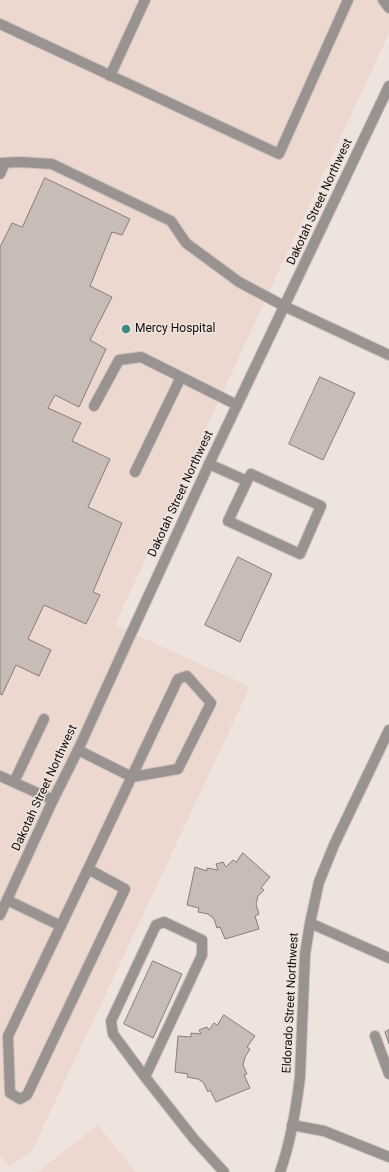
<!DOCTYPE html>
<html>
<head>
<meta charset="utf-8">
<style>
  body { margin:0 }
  canvas { display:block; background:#efe3dd }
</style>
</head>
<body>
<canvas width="389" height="1172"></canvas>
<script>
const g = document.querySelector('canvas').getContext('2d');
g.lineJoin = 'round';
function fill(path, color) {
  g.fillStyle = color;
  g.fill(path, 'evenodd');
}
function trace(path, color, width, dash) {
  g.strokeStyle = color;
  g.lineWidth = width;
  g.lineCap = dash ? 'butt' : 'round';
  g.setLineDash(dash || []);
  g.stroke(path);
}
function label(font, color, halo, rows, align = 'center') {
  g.font = font + ' Roboto,sans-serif';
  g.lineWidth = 3;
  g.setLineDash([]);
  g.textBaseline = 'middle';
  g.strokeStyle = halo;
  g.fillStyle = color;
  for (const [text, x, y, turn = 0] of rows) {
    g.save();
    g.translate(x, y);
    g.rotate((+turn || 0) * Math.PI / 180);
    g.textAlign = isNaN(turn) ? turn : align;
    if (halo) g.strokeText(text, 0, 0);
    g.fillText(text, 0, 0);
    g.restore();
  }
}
fill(new Path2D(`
  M0 0H389V33L115 625 250 687 32 1151 9 1167 0 1156Z
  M98 1125 136 1172H38Z`), '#ecd8ce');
const building = new Path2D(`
  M45 178 130 219 122 235 112 232 90 286 112 297 90 340 106 349 79 407 55 395 48 408 81 423 72 441 110 459 88 507 122 523 93 592 100 595 86 624 44 605 28 639 51 650 39 676 16 665 2 695 0 694V247L12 223 22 227Z
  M320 377 355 393 323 460 289 444Z
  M238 557 272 574 240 642 205 625Z
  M243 853 270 877 261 888 264 890 258 896 256 904 259 914 255 916 259 929 225 939 220 927 217 928 214 919 208 914 198 912 199 908 187 905 195 867 207 871V868L218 870 216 864 223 862 226 867 233 860 236 862Z
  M153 961 182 974 153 1038 124 1024Z
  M224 1015 255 1036 247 1047 250 1049 245 1057 243 1065 247 1074 244 1075 250 1088 216 1102 210 1090 208 1092 203 1082 198 1079 187 1077 188 1074 175 1072 178 1036 191 1037V1033L201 1034 199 1030 207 1027 209 1030 214 1023 217 1025Z
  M389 1030V1044L385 1032Z`);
fill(building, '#c8bcb7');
trace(building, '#887d78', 1);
const service = new Path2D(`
  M383 0 389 8
  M0 24 279 154 348 0
  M110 76 145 0
  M0 163 20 162 52 164 171 221 186 243 239 282 284 306
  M0 174 5 163
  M94 406 119 360 141 357 237 405
  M209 464 247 481 228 521 300 554 321 506 251 474 247 481
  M135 472 181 377
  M78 750 132 777 178 769 211 703 187 676 178 679 88 869
  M0 776 53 800
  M14 782 44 719
  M88 869 125 889 27 1095 20 1099 10 1093 8 1036Z
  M7 900 61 926
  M375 1036 389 1074
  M145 1077 202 955V940L164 922 156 925 111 1021 113 1034 145 1077 194 1139 224 1172
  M292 1125 324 1131 389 1157`);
const minor = new Path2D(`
  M284 306 389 355
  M0 915 53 800 78 750 124 649 209 464 389 86
  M310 923 389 958
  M280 1172C291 1142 296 1109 300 1077L305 954 310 923 319 882 334 845 389 730`);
trace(service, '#ccc1bc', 12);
trace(minor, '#ccc1bc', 12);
trace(service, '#989391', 10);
trace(minor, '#989391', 10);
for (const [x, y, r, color] of [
  [126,329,5,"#3f8888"]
]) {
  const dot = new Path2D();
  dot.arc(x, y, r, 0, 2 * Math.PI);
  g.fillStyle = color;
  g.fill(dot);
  trace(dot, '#efe3dd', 1.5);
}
label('12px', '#120e0c', '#efe3dd', [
  ["Dakotah Street Northwest",320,202,-65],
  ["Dakotah Street Northwest",181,494,-65],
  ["Dakotah Street Northwest",45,788,-65],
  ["Eldorado Street Northwest",291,1003,-87]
]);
label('12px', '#120e0c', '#efe3dd', [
  ["Mercy Hospital",135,329]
], 'left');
</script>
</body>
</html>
